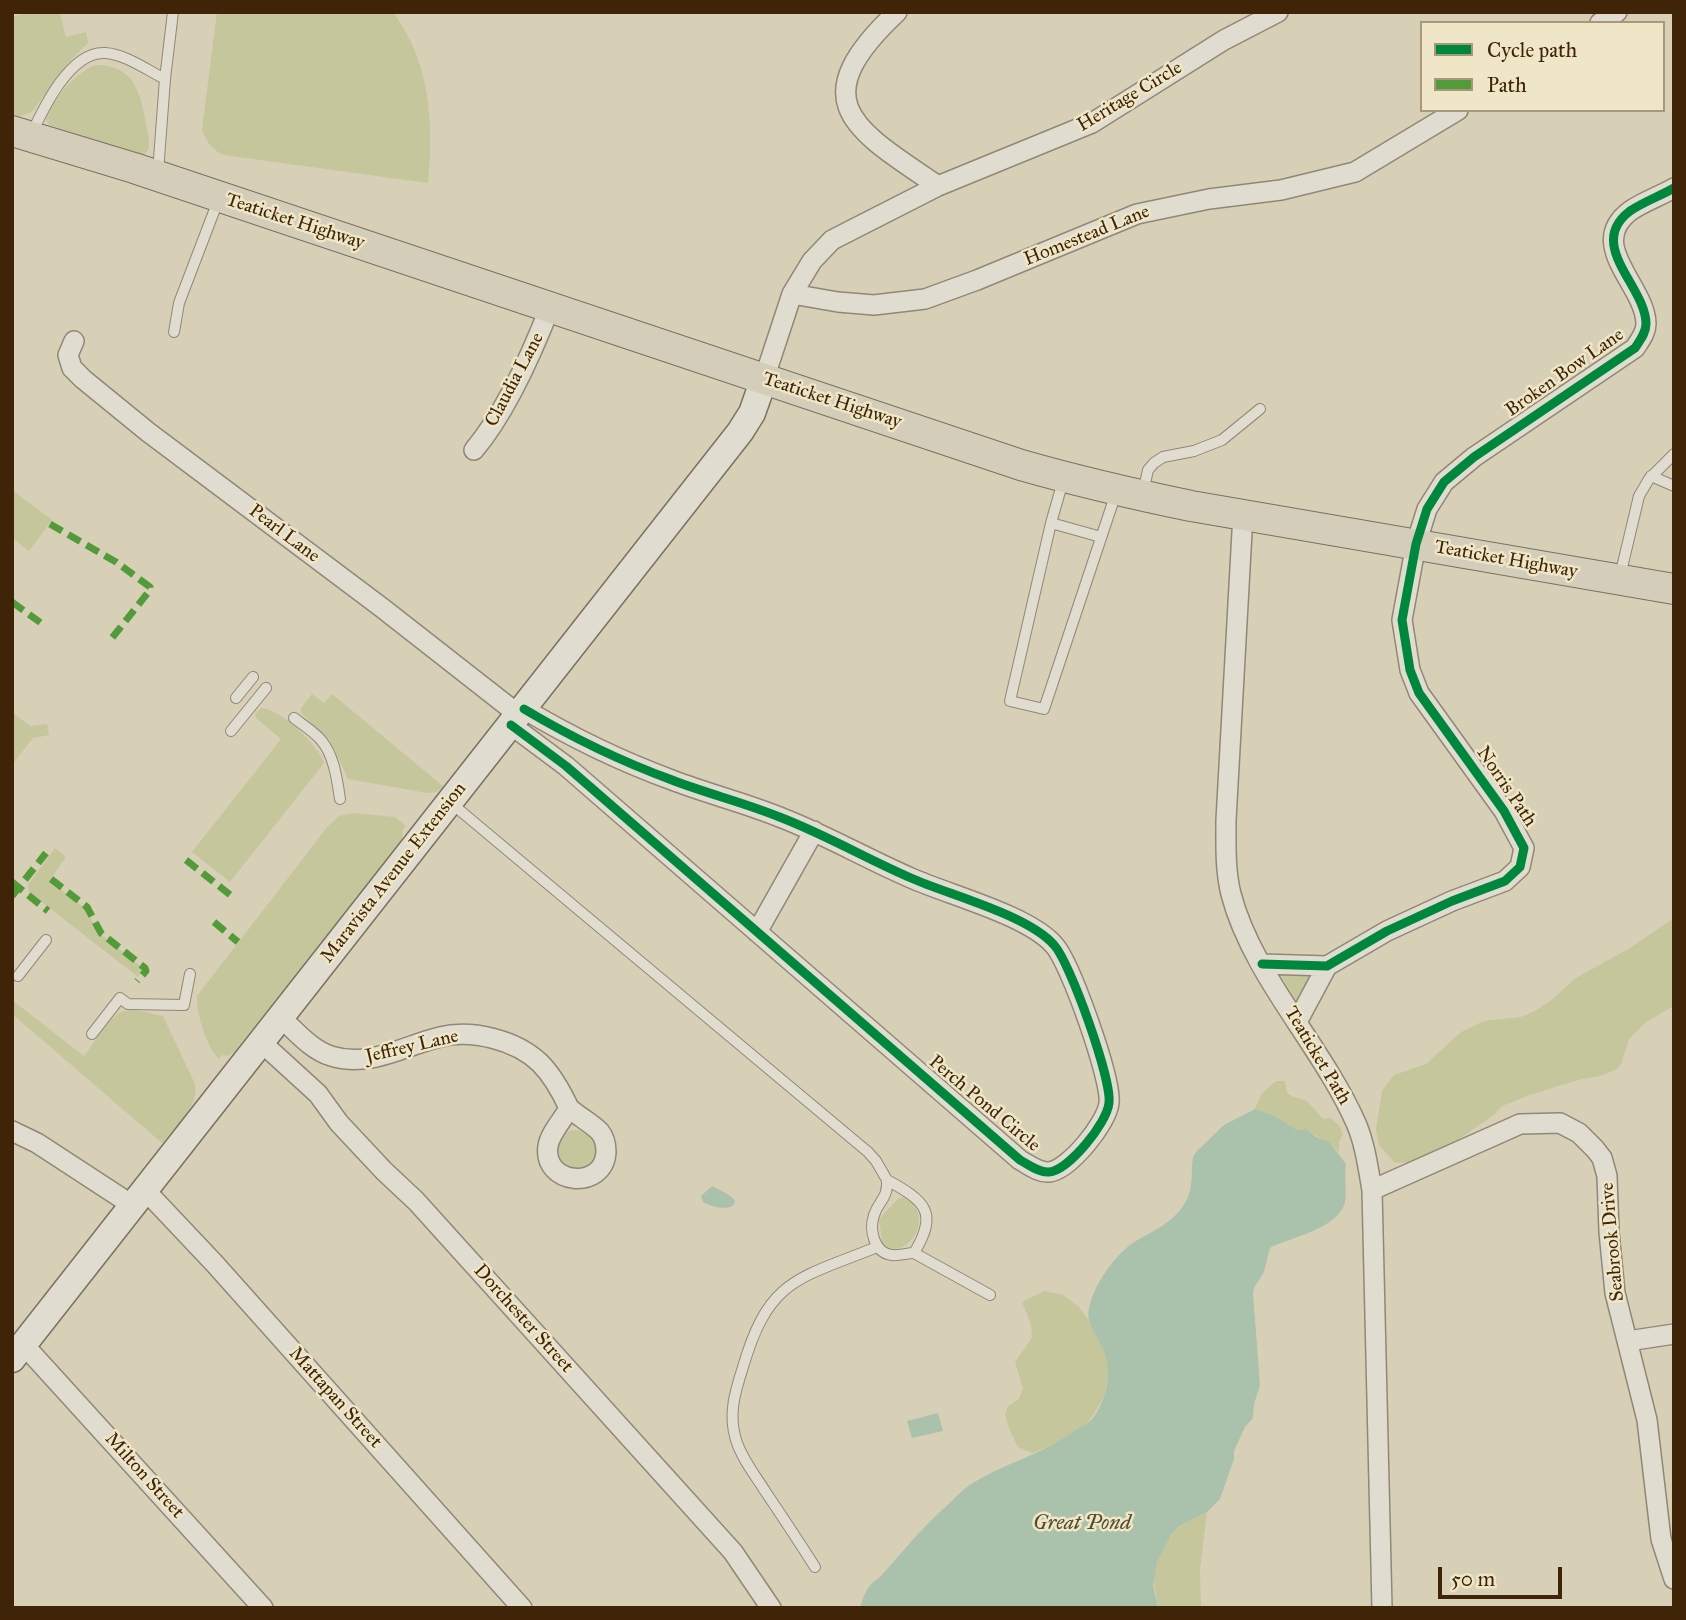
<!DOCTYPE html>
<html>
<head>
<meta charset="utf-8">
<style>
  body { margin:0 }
  #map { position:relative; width:1686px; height:1620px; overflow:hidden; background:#d7d0b6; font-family:"IM FELL Great Primer",serif }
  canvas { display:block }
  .frame { position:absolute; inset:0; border:14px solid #3f2408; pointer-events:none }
  .legend { position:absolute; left:1420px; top:21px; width:245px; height:91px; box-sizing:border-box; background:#eee6c6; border:2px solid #a8987a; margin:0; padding:9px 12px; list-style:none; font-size:21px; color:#3f2408 }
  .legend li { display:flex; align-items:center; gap:14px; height:35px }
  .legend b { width:35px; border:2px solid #a8987a }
  .scale { position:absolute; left:1438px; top:1567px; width:124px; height:32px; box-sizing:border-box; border:4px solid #3f2408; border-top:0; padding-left:9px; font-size:21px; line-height:24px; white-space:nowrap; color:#3f2408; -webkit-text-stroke:5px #eee6c6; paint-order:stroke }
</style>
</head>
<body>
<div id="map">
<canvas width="1686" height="1620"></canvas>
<div class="frame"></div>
<ul class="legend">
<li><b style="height:9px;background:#00873e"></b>Cycle path</li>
<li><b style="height:9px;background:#539b3a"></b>Path</li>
</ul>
<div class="scale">50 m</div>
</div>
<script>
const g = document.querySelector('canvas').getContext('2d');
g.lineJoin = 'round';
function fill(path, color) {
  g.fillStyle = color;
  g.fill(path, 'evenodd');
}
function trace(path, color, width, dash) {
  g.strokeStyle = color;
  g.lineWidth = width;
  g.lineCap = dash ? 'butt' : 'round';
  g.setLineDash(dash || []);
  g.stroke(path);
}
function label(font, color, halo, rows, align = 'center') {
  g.font = font + ' "IM FELL Great Primer",serif';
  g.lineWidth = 5;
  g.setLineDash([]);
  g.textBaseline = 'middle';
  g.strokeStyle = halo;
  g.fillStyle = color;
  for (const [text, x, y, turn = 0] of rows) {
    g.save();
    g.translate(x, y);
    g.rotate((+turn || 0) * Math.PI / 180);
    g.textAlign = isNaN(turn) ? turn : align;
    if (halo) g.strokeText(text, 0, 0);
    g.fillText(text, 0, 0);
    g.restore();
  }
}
fill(new Path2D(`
  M30 12 60 13 66 37 86 32 88 43 69 62 32 112 17 117 12 116V17Z
  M217 12H393C430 62 434 122 428 183L223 155C212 149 206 142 202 129Z
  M95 65C140 64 142 103 149 139V148L145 154 140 156 49 125 46 119C55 97 73 75 95 65Z
  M12 490 52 520 29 551 12 538Z
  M312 694 324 703 332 694 444 787 436 792 427 793 348 779 330 740 301 713V708Z
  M261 708C281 709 318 745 324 763L230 882 192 852 281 739 256 718 255 714Z
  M12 712 30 726 47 724 49 735 33 738 12 765Z
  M353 813 395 817 406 826 403 829 402 840 234 1052 228 1056 222 1055 219 1059C207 1048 196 1013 197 996L328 826 339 816Z
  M55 848 66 857 49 881 85 908 99 933 143 968 138 977 29 892 28 885Z
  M1674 918V1006L1646 1022 1629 1039 1621 1064 1617 1069 1600 1076 1578 1080 1530 1095 1502 1106 1494 1115 1456 1141 1412 1162 1395 1163 1379 1145 1376 1130 1382 1091 1394 1075 1426 1064 1461 1032 1484 1021 1521 1017 1533 1012 1549 1002 1576 978 1630 948Z
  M1315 970 1297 1003 1281 975 1283 973Z
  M12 1000 84 1056C92 1046 112 1013 124 1011 135 1008 152 1014 163 1016L195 1084C199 1107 175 1127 162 1143L12 1014Z
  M1276 1081H1285L1287 1093 1294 1097 1307 1101 1323 1119 1330 1118 1339 1125 1343 1135 1339 1141V1153C1330 1141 1317 1138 1306 1129L1297 1130 1275 1116 1255 1109 1261 1094Z
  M556 1150a20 20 0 1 1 40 0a20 20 0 1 1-40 0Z
  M903 1197C941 1215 903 1266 882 1243L879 1219 898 1199Z
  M1044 1291 1063 1295 1079 1307 1089 1321 1105 1351 1109 1372 1104 1397 1088 1423 1059 1443 1032 1453 1018 1447 1010 1431 1005 1415 1008 1406 1019 1399 1023 1389 1015 1362 1032 1338 1031 1324 1022 1302Z
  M1207 1512 1200 1569 1201 1608H1158L1153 1576 1157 1562 1168 1540 1179 1526Z`), '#c5c69c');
fill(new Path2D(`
  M1255 1109 1275 1116 1297 1130 1306 1129 1316 1137 1329 1142 1346 1164C1344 1175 1347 1191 1345 1202 1339 1228 1293 1237 1271 1247 1267 1255 1267 1263 1264 1271 1261 1280 1254 1284 1253 1293L1260 1385 1254 1404 1253 1418 1245 1427 1234 1451V1459L1220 1499 1207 1512 1179 1526 1171 1535 1157 1562 1153 1585 1158 1608H860C864 1594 867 1585 880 1577 900 1555 919 1531 941 1511 952 1502 961 1490 973 1483 1007 1462 1044 1454 1076 1430 1081 1426 1088 1425 1093 1418 1107 1399 1113 1371 1103 1349 1099 1339 1092 1331 1089 1320 1086 1307 1096 1286 1103 1276 1110 1264 1124 1248 1136 1241 1155 1230 1181 1219 1189 1194 1193 1183 1191 1169 1193 1157L1196 1152 1224 1125Z
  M712 1186C719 1190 731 1194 735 1201L734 1205C726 1211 710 1206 703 1202L701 1196Z
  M938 1413 943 1431 912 1438 907 1421Z`), '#aac1ab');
const service = new Path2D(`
  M165 79 173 12
  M31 135C43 109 70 51 105 53 125 54 147 70 165 79L158 172
  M174 332 179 303 218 201
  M1651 476 1674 486
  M1063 481 1051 523 1010 701 1044 709 1116 493
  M1143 492 1148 470 1154 463 1163 457 1194 451 1222 440 1260 409
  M1051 523 1101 537
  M1620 576 1639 496 1649 479 1674 454
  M236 698 253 677
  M294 718C303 725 313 731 321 740 334 755 337 779 340 799
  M231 731 266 688
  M451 803 868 1152 876 1161 887 1180
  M18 976 46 940
  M92 1034 120 998 128 1004 184 1005 190 974
  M887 1180C925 1201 939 1212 914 1253 907 1253 899 1256 892 1255 874 1253 869 1230 874 1215 879 1200 888 1199 887 1180Z
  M914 1253 990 1295
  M815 1567C799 1542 782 1516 765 1491 755 1475 742 1459 736 1440 728 1414 735 1392 743 1367 769 1278 798 1279 877 1247`);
const minor = new Path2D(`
  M897 12C801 102 854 129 938 186L1092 123 1224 40 1278 12
  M1600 23 1617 12
  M792 294 812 261 832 240 938 186
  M74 341 68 355 72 368 83 379 148 432 381 607 519 715
  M764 379 792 294 838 302 874 305 925 299 977 280 1137 214 1209 199 1281 190 1355 172 1458 110
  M474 450C506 412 532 353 550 307
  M1243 514 1226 820C1226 845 1225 870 1231 894 1252 975 1322 1046 1356 1123 1365 1144 1368 1167 1372 1190L1382 1608
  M511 725 566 766 1020 1160C1029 1165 1039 1173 1049 1172 1069 1170 1107 1123 1109 1103 1112 1080 1070 962 1054 945 1028 915 949 895 911 878 867 859 826 835 782 818 746 803 708 794 672 780 620 761 571 737 524 709
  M757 932 814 831
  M1262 964 1327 966 1387 931 1452 901 1505 881 1520 867 1524 848 1504 811 1419 693 1410 670 1402 620 1416 544 1427 509 1444 482 1474 457 1635 348C1640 340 1646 333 1646 324 1646 286 1585 245 1630 211 1643 202 1660 196 1674 188
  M280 1017C295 1030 311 1050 331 1056 370 1068 403 1046 440 1037 472 1029 516 1040 540 1063 552 1075 562 1093 569 1108
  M1297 1022 1327 966
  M261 1042 318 1094 339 1123 384 1171 416 1201 733 1552 771 1608
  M569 1108C578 1116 594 1125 600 1132 604 1137 606 1145 606 1152 604 1191 542 1185 548 1146 550 1133 563 1120 569 1108Z
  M12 1131 37 1143 132 1205
  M145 1190 214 1263 522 1608
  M1372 1190 1520 1124 1560 1123 1579 1133 1595 1149 1602 1158 1607 1176 1609 1232 1615 1293 1647 1420 1661 1539 1674 1579
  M1628 1341 1674 1334
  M24 1345 263 1608`);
const secondary = new Path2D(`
  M12 1359 740 432 752 413 764 379`);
const primary = new Path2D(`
  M12 131 134 168 1021 465C1077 481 1133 494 1191 506L1674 589`);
trace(service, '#908876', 12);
trace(minor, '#908876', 22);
trace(secondary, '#7a7160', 29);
trace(primary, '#7a7160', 32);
trace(service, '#e0dccf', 10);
trace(minor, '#e0dccf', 19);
trace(secondary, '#e0dccf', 26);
trace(primary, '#d4cdba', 30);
trace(new Path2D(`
  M50 524 116 562 150 587V590L112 638
  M12 602 41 623
  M186 860 233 897
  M51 879 87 907 101 933 145 968 146 971 137 981
  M12 882 48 911
  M12 896 46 853
  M214 922 238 942`), '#539b3a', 7, [14, 7]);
trace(new Path2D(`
  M511 725 566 766 1020 1160C1029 1165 1039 1173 1049 1172 1069 1170 1107 1123 1109 1103 1112 1080 1070 962 1054 945 1028 915 949 895 911 878 867 859 826 835 782 818 746 803 708 794 672 780 620 761 571 737 524 709
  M1262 964 1327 966 1387 931 1452 901 1505 881 1520 867 1524 848 1504 811 1419 693 1410 670 1402 620 1416 544 1427 509 1444 482 1474 457 1635 348C1640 340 1646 333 1646 324 1646 286 1585 245 1630 211 1643 202 1660 196 1674 188`), '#00873e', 9);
label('19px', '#3f2408', '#eee6c6', [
  ["Heritage Circle",1130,97,-31],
  ["Teaticket Highway",295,222,18],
  ["Homestead Lane",1087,236,-22],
  ["Broken Bow Lane",1565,373,-35],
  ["Claudia Lane",515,380,-62],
  ["Teaticket Highway",832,401,18],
  ["Pearl Lane",284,534,37],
  ["Teaticket Highway",1506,560,10],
  ["Norris Path",1506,787,56],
  ["Maravista Avenue Extension",394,873,-52],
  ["Jeffrey Lane",412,1047,-13],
  ["Teaticket Path",1317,1056,59],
  ["Perch Pond Circle",984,1104,40],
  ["Seabrook Drive",1613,1242,-95],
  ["Dorchester Street",523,1319,48],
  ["Mattapan Street",335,1398,48],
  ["Milton Street",144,1476,48]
]);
label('italic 21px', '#554a30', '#eee6c6', [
  ["Great Pond",1082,1524]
]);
</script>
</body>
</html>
